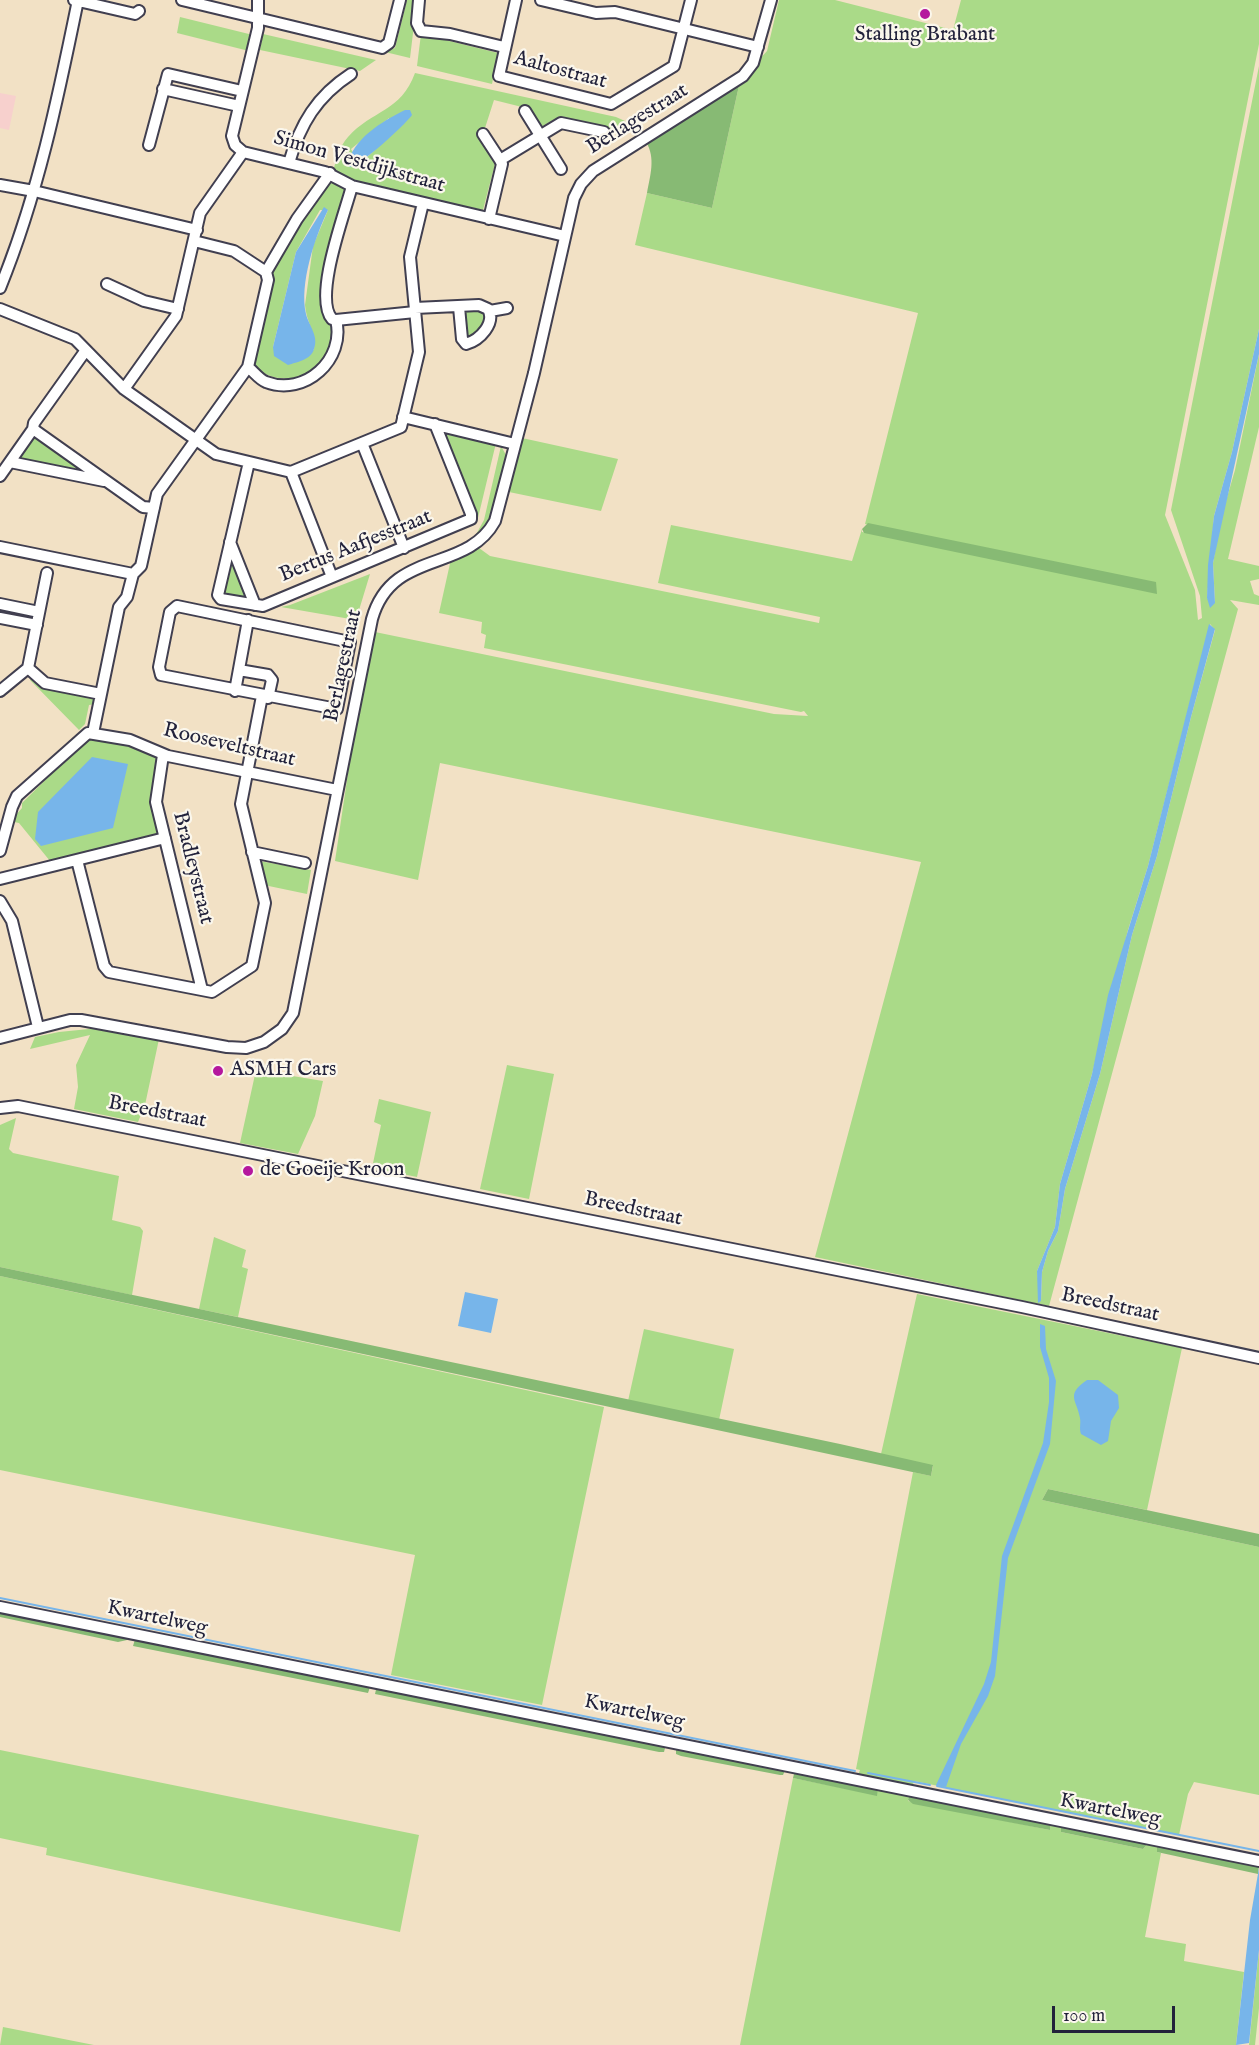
<!DOCTYPE html>
<html>
<head>
<meta charset="utf-8">
<style>
  body { margin:0 }
  #map { position:relative; width:1259px; height:2045px; overflow:hidden; background:#f2e1c5; font-family:"IM FELL English",serif }
  canvas { display:block }
  .scale { position:absolute; left:1052px; top:2006px; width:123px; height:27px; box-sizing:border-box; border:3px solid #22223b; border-top:0; padding-left:8px; font-size:18px; line-height:21px; white-space:nowrap; color:#22223b; -webkit-text-stroke:4px #fbf7ec; paint-order:stroke }
</style>
</head>
<body>
<div id="map">
<canvas width="1259" height="2045"></canvas>
<div class="scale">100 m</div>
</div>
<script>
const g = document.querySelector('canvas').getContext('2d');
g.lineJoin = 'round';
function fill(path, color) {
  g.fillStyle = color;
  g.fill(path, 'evenodd');
}
function trace(path, color, width, dash) {
  g.strokeStyle = color;
  g.lineWidth = width;
  g.lineCap = dash ? 'butt' : 'round';
  g.setLineDash(dash || []);
  g.stroke(path);
}
function label(font, color, halo, rows, align = 'center') {
  g.font = font + ' "IM FELL English",serif';
  g.lineWidth = 4.5;
  g.setLineDash([]);
  g.textBaseline = 'middle';
  g.strokeStyle = halo;
  g.fillStyle = color;
  for (const [text, x, y, turn = 0] of rows) {
    g.save();
    g.translate(x, y);
    g.rotate((+turn || 0) * Math.PI / 180);
    g.textAlign = isNaN(turn) ? turn : align;
    if (halo) g.strokeText(text, 0, 0);
    g.fillText(text, 0, 0);
    g.restore();
  }
}
fill(new Path2D(`
  M0 93 16 96 9 130 0 128Z`), '#f7d0cd');
fill(new Path2D(`
  M407 0H417L410 58 385 52 395 48Z
  M779 0H835L953 30 961 0H1259V44L1165 515 1195 590 1198 620 1202 618 1200 596 1171 510 1259 66V329L1232 452 1214 516 1207 598 1215 603 1213 563 1221 518 1235 470 1259 354V427L1228 559 1259 566V579L1250 581 1254 594 1259 596V605L1230 600 1238 609 1049 1306 815 1257 921 862 440 763 418 880 335 861 352 746 375 632 774 714 808 716 804 711 801 712 484 648 486 635 481 633 482 622 439 613 451 559 479 548 490 556 819 623 820 617 658 583 671 525 852 561 862 529V532L1156 583 865 524 918 313 635 245 647 193 712 208 740 81 767 51ZM1210 624 1215 630 1191 717 1157 856 1132 935 1100 1074 1065 1189 1058 1231 1048 1251 1042 1272 1041 1301 1037 1271 1055 1227 1060 1184 1092 1074 1128 930 1148 866Z
  M180 17 253 35 249 51 177 33Z
  M263 34 376 60 360 71 260 50Z
  M421 34 498 53 492 84 417 66Z
  M415 73 616 117 625 121 631 129 623 132 560 116 541 127 530 109 494 100 485 128 477 133 496 160 483 210 365 185 333 171C337 159 339 147 348 137 372 110 401 112 415 73ZM389 118 383 142 359 165 351 149Z
  M328 180 345 188C347 201 339 212 335 224 327 249 309 305 332 324 331 337 330 349 323 360 308 383 270 385 253 364L268 286 276 263ZM320 210H328L313 246 305 305C306 321 316 333 314 350L273 347 296 252Z
  M465 310H482L487 315 481 330 467 340Z
  M442 432 496 443 477 522 473 513Z
  M33 437 39 438V440L86 472 84 475 20 461 18 457Z
  M522 438 618 459 601 511 509 492Z
  M501 446 506 455C500 482 498 520 474 538L484 520Z
  M231 561H233L249 599 223 595Z
  M370 574 356 620 281 607 290 605Z
  M32 678 96 698V704L89 705 85 724 79 730 30 680Z
  M90 738 128 746 157 758 150 804 158 834 50 861 19 823 14 822V817L22 808V803L86 740Z
  M259 861 311 870 307 894 264 885Z
  M99 1028 159 1039 145 1105 138 1122 74 1109 78 1087 76 1065 90 1035 30 1049 35 1037 59 1032Z
  M507 1065 554 1074 529 1199 480 1189Z
  M256 1070 323 1081 315 1116 298 1154 240 1143Z
  M379 1099 431 1112 417 1177 372 1168 381 1125 374 1122Z
  M16 1118 9 1149 13 1153 119 1176 112 1220 140 1227 143 1231 132 1295 0 1267V1125Z
  M214 1237 246 1250 242 1267 248 1269 238 1317 199 1309Z
  M0 1276 604 1407 542 1705 391 1675 415 1555 0 1470Z
  M917 1294 1182 1348 1147 1510 1048 1489 1042 1500 1259 1547V1795L1194 1782 1188 1794 1179 1835 914 1781 908 1801 1050 1830 1051 1822 1061 1824V1832L1143 1849 1149 1842 1157 1844V1852L1161 1853 1145 1937 1186 1944 1184 1961 1244 1972 1236 2045H740L793 1778 877 1795 855 1782 860 1770 856 1769 913 1472 931 1476 933 1466 881 1454Z
  M644 1329 734 1349 719 1420 628 1401Z
  M0 1750 419 1835 400 1932 46 1855 47 1848 0 1838Z
  M1259 1950V2008L1255 2045H1249Z
  M3 2027 94 2045H0Z`), '#aada88');
fill(new Path2D(`
  M740 81 712 208 647 193C650 176 656 158 646 142Z
  M868 523 1156 582 1157 594 864 533 862 529Z
  M0 1267 840 1444 933 1465 931 1476 0 1276Z
  M1048 1489 1259 1534V1547L1042 1500Z
  M0 1608 128 1634 127 1640 118 1642 0 1617Z
  M136 1636 371 1684 368 1693 133 1646Z
  M377 1685 666 1744 664 1752H659L375 1694Z
  M676 1746 786 1768 783 1775H780L681 1756 676 1754Z
  M795 1770 878 1787 877 1796 793 1778Z
  M910 1794 1051 1822 1050 1830 913 1804 908 1800Z
  M1061 1824 1149 1842 1143 1849 1061 1832Z
  M1157 1844 1259 1865 1258 1874 1157 1852Z`), '#87ba74');
fill(new Path2D(`
  M405 110H410L412 115C405 125 360 166 350 167L347 165C354 138 381 122 405 110Z
  M324 207 328 210C315 237 299 284 306 314 309 326 319 336 314 349 311 360 297 362 288 365L274 356 273 347 296 252Z
  M1259 329V354L1213 563 1215 603 1210 608 1207 598 1208 565 1214 516 1232 452Z
  M1209 624 1215 629 1191 717 1157 856 1132 935 1100 1074 1065 1189 1058 1231 1048 1251 1042 1272 1041 1301 1038 1303 1037 1271 1055 1227 1060 1184 1092 1074 1108 995 1148 866Z
  M92 757 128 764 113 828 41 846 35 839 38 812Z
  M465 1292 498 1299 491 1333 458 1326Z
  M1040 1324 1045 1326 1046 1349 1056 1381 1050 1444 1008 1558 995 1676 988 1696 961 1744 946 1787 936 1785 984 1684 991 1662 1002 1556 1043 1443 1049 1402V1378L1040 1347Z
  M1087 1380H1098L1118 1395 1119 1408 1111 1421 1108 1441 1101 1445 1081 1434C1079 1428 1081 1424 1080 1418 1077 1400 1065 1395 1087 1380Z
  M1259 1868V1950L1249 2043 1236 2045 1250 1920Z`), '#77b5ea');
trace(new Path2D(`
  M0 1598 855 1771
  M868 1773 930 1785
  M937 1786 1259 1851`), '#77b5ea', 2);
const minor = new Path2D(`
  M74 0 135 14 139 11
  M182 0 382 48 389 43 400 0
  M419 0 417 23 421 31 450 34 504 47
  M516 0 499 76 611 104 674 66 691 0
  M541 0 596 13 615 12 758 47
  M163 89 239 106
  M525 111 561 169
  M483 134 500 160
  M149 145 168 74 242 91
  M243 152 235 145 232 136 258 28V0
  M289 163C300 124 317 96 351 74
  M0 185 34 191 197 230
  M489 219 502 164 500 160 561 123 604 132
  M194 241 234 251 266 272
  M107 284 144 301 178 309
  M0 288C38 195 58 98 78 0
  M415 308 479 305 488 309C496 323 480 340 466 344L462 339 459 307
  M0 309 75 339 124 389 216 454 291 472 401 427 419 352 410 257 423 203
  M490 311 507 308
  M336 320 415 312
  M248 367C254 372 260 380 266 382 305 397 346 359 336 320L332 319C313 297 345 213 352 186
  M124 389 176 316 200 213 243 152 325 172 352 186 565 236
  M403 417 515 444
  M33 429 143 507 154 508
  M362 443 404 548
  M10 462 104 481
  M249 462 218 595 221 599 263 606 471 519V514L435 424
  M291 472 332 577
  M0 476 33 429 34 423 86 350
  M230 542 255 605
  M0 547 133 574
  M47 573 28 668 45 683 101 694
  M133 574 141 566 157 494 248 367 268 280 266 272 297 219 330 173
  M0 604 39 612
  M177 606 350 642 337 709 161 675 159 667 170 612Z
  M0 618 37 625
  M239 670 268 675 272 680 268 698
  M0 691 28 668
  M235 691 248 620
  M93 733 119 607 127 597 133 574
  M163 755 156 802 202 990
  M0 851 12 807 17 796 88 733 130 740 168 756 337 790
  M252 852 305 863
  M77 860 104 966 109 972 212 992 252 966 265 903 241 804 262 696
  M0 879 165 838
  M0 901 12 921 38 1027
  M0 1038 70 1020H81L227 1047 246 1048 264 1042 282 1029 293 1013 372 619C392 548 466 574 495 521L534 373 574 198 581 184 593 171 743 76 753 63 771 0
  M0 1108 18 1106 1022 1307 1259 1358
  M0 1607 1259 1861`);
trace(minor, '#413f50', 14);
trace(minor, '#fff', 10);
for (const [x, y, r, color] of [
  [925,14,6,"#b5179e"],
  [218,1071,6,"#b5179e"],
  [248,1171,6,"#b5179e"]
]) {
  const dot = new Path2D();
  dot.arc(x, y, r, 0, 2 * Math.PI);
  g.fillStyle = color;
  g.fill(dot);
  trace(dot, '#fbf7ec', 2);
}
label('21px', '#22223b', '#fbf7ec', [
  ["Stalling Brabant",925,36,"center"],
  ["ASMH Cars",230,1071],
  ["de Goeije Kroon",260,1171]
], 'left');
label('21px', '#22223b', '#fbf7ec', [
  ["Aaltostraat",560,71,15],
  ["Berlagestraat",638,120,-32],
  ["Simon Vestdijkstraat",359,163,16],
  ["Bertus Aafjesstraat",356,547,-22],
  ["Berlagestraat",344,666,-78],
  ["Rooseveltstraat",229,746,13],
  ["Bradleystraat",192,868,76],
  ["Breedstraat",157,1113,11],
  ["Breedstraat",633,1210,12],
  ["Breedstraat",1110,1306,12],
  ["Kwartelweg",157,1619,12],
  ["Kwartelweg",634,1713,12],
  ["Kwartelweg",1110,1811,11]
]);
</script>
</body>
</html>
